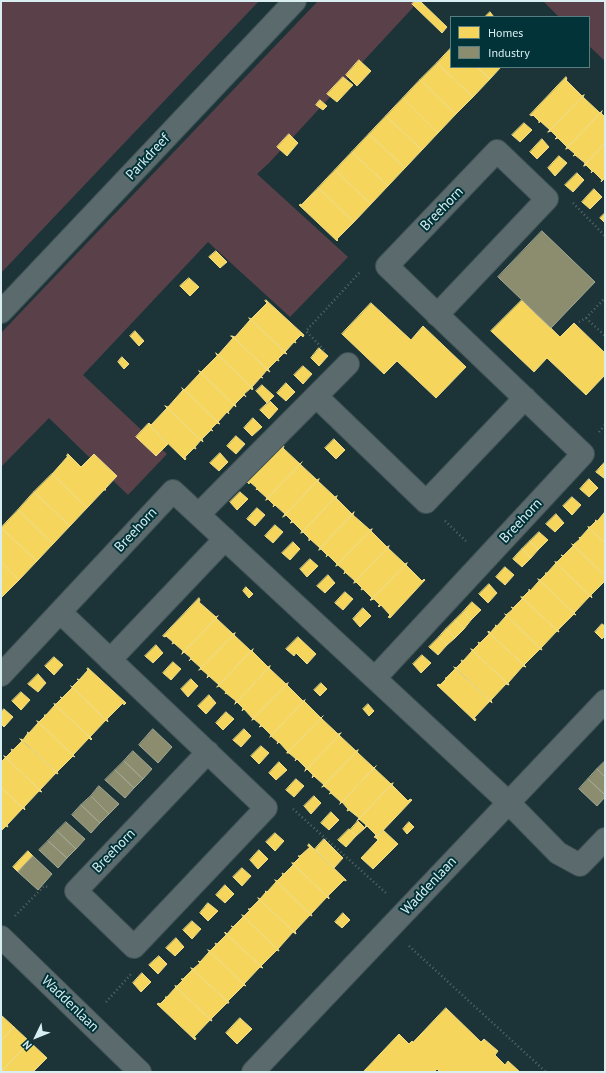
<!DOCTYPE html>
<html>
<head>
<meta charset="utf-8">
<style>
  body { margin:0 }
  #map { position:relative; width:606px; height:1073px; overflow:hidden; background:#1c3437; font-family:"PT Sans",sans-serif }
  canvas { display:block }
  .frame { position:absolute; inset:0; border:2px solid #d8eef1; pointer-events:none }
  .legend { position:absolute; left:450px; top:16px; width:140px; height:52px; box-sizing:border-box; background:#023338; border:1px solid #587e82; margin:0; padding:5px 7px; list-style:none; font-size:12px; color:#d8eef1 }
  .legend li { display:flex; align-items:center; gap:8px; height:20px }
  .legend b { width:20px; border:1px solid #587e82 }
  .north { position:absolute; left:16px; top:1017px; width:40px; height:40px; -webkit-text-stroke:3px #023338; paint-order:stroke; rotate:227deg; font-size:11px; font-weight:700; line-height:16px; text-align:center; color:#d8eef1 }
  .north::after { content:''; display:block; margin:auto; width:14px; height:18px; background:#d8eef1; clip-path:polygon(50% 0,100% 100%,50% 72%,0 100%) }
</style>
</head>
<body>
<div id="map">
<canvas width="606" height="1073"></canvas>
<div class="frame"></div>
<ul class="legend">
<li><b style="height:11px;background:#f6d55c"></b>Homes</li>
<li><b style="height:11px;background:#8c8c6e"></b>Industry</li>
</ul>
<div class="north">N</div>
</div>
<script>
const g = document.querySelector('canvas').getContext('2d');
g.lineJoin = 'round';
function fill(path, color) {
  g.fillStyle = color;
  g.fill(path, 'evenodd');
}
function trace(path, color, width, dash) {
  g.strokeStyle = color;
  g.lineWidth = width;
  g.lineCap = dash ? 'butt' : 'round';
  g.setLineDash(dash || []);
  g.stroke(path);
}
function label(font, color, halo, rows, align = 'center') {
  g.font = font + ' "PT Sans",sans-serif';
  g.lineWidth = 4;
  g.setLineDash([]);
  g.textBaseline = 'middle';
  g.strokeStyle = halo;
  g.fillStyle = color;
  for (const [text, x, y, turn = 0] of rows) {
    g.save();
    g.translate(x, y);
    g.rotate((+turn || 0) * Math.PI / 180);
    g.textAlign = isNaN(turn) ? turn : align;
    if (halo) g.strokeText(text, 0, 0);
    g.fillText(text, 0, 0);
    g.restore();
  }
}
fill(new Path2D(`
  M1 1H259L1 273Z
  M318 1H419L269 163 257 174 348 257 290 317 208 242 83 375 167 454 128 495 49 418 1 467V333Z
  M543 1H605V61L589 46V17H559Z`), '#5a4149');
const homes = new Path2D(`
  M415 1H420L447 27 442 33 412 4Z
  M490 12 494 17H485Z
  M451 48V67H477L490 79 473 97 437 63Z
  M359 60 371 71 357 86 346 75Z
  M437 63 473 97 456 114 420 80Z
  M477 67H501L490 79Z
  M343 77 353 85 337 102 327 94Z
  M566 77 567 79 566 80 582 96 584 95 548 132 550 130 540 121 539 123V121L533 115 532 116 530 115Z
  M420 80 456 114 438 133 403 98Z
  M584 95 583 97 600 113 602 111 566 149 567 147 558 138 555 139 557 137 551 131 548 132Z
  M403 98 438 133 422 150 386 116Z
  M320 100 327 106 323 110 316 105Z
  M602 111 601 113 605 117V143L584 166 585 163 575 155 573 156 575 154 568 148 566 149Z
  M386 116 422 150 405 168 369 134Z
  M524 123 532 130 520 142 512 135Z
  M289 134 298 143 287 156 277 147Z
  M369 134 405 168 388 186 352 152Z
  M542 139 549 147 537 159 530 152Z
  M605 143V178L601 182 602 180 593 171 591 173 592 171 586 165 584 166Z
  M352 152 388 186 371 204 335 170Z
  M559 156 567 163 555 176 548 168Z
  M335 170 371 204 354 222 318 188Z
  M577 173 584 180 573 192 565 185Z
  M318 188 354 222 337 239 338 240 337 241 299 205 301 204V205Z
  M594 189 602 197 590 209 582 202Z
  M605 213V223L600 218Z
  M216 251 227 262 220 268 209 257Z
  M189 278 199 287 190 296 180 286Z
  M266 300 304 335 303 337 301 335 295 341 296 343 294 342 285 352 287 354 249 318 251 319 267 303 265 301Z
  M522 300 560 337 574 323 605 353V375L586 395 547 358 534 372 491 331Z
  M371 303 411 340 423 326 466 367 436 398 397 361 384 374 342 334Z
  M249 318 287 354 284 353 278 359 279 361 277 360 268 369 270 372 232 336 235 337 250 320Z
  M135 331 144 341 139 346 130 336Z
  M231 336H232L270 372 267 370 261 377 263 378 261 377 252 387 253 389 216 353 218 355 233 338Z
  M319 348 328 356 319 366 311 358Z
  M216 353 253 389 252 390 251 388 244 394 246 397 244 395 235 404 236 407 199 371 201 372 217 356Z
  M122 357 129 364 124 369 118 362Z
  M303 366 312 374 303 384 294 375Z
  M199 371 236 407 234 405 228 412 229 414 227 412 218 422 220 424 182 388 184 390 200 373Z
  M286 383 295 392 286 401 277 393Z
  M262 385 274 396 267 403 256 391Z
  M182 388 220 424 217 423 211 429 213 431 211 430 202 439 203 442 165 406 168 407 183 390Z
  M270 401 278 409 269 419 260 410Z
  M165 406 203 442 201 440 195 447 196 449 194 448 185 457 186 459 185 460 148 424 149 423 151 425 167 408Z
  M253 418 262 427 252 436 244 428Z
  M148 424 168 444 156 456 136 437Z
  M236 436 245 444 236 454 227 446Z
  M334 439 345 450 336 459 325 448Z
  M283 445 284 446 283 448 300 464 302 462 266 500 267 498 257 489 256 490 257 488 250 482 249 484 247 482Z
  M220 453 228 462 219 471 210 463Z
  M68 454 81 467 94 454 117 476 105 489 106 490H104L87 508 52 474 68 456H67Z
  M302 462 300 464 317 480 319 479 283 517 285 514 275 505 273 507 274 505 268 499 266 500Z
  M605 462V479L596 472Z
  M52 474 87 508 70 526 34 492Z
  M319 479 318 481 335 497 337 496 301 533 302 531 293 522 290 523 292 521 286 515 283 517Z
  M589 479 598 488 589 497 580 489Z
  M34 492 70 526 53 544 18 510Z
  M240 492 248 499 237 510 230 502Z
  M337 496 336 498 352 514 354 512 319 550 320 548 310 539 309 541V538L303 532 301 533Z
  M572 497 581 505 572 515 563 506Z
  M257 508 265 515 255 526 247 519Z
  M18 510 53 544 37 561 1 528Z
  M354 512 353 515 370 530 372 529 336 566 337 564 328 555 326 557 327 555 321 549 319 550Z
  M605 512V543L588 527H590L596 521 595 520 597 521Z
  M556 514 564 523 555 532 546 524Z
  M275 525 283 532 273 543 265 536Z
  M588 527 605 543V576L572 544 573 545 580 539 579 537 580 538 589 528Z
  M1 528 37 561 19 580 1 562Z
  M372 529 371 531 387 547 389 546 354 583 355 581 345 572 344 574 345 571 338 565 336 566Z
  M539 532 548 540 538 550 530 541Z
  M530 541 538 550 531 558 522 549Z
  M293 542 300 549 290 560 282 553Z
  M572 544 605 576V581L591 595 592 598 555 562H557L563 556 561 555 563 556 573 546Z
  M389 546 388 548 405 564 407 563 371 600H370L372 598 363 589 361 590 362 588 356 582 354 583Z
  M522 549 531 558 522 567 513 559Z
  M310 559 318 566 307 577 300 569Z
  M1 562 19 580 2 597 1 596Z
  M555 562 592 598 590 596 574 613 576 615 538 579 540 580 546 574 545 573H547L556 563Z
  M407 563 406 565 422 581 424 579 425 580 390 618 388 617 390 615 381 605 379 607 378 606 380 605 374 599 371 600Z
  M505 567 514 575 505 585 496 577Z
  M328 575 335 583 325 593 317 586Z
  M538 579 576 615 574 614 558 630 559 632 521 597H523L529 591V589L530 591 539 581Z
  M489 584 497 593 488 603 479 594Z
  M246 587 253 594 249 598 243 591Z
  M345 592 353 599 343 610 335 603Z
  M521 597 559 632 557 631 541 648 542 650 505 614 506 615 513 609 511 607 513 608 522 599Z
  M199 598 200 600 199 602 216 617 218 616 182 654 183 651 174 643 172 644 173 642 166 636 165 637 163 636Z
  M472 602 481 610 471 620 463 612Z
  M363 608 371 616 360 627 353 619Z
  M463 612 471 620 464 629 455 620Z
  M505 614 542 650 540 649 524 665 526 667 488 632 489 631 490 633 496 626 495 625 497 626 506 616Z
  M218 616 216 618 233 634 235 633 199 670 201 668 191 659 189 661 191 658 184 652 182 654Z
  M455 620 464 629 455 638 446 629Z
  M602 624 605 626V636L602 639 595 632Z
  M446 629 455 638 447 645 439 637Z
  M488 632 526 667 523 666 508 683 509 685 471 649 473 650 479 644 478 642 480 643 489 634Z
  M235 633 234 635 251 651 253 649 217 687 219 685 209 676 207 678 208 675 201 669 199 670Z
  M298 637 316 654 307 664 296 653 294 656 286 649Z
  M439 637 447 645 438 655 429 647Z
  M156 645 163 653 153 663 145 656Z
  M253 649 252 651 268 667 270 666 235 704 236 701 226 693 225 694 226 692 219 686 217 687Z
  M471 649 509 685 506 684 491 700 492 703 455 667 456 668 462 662 461 660 463 661 472 651Z
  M422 655 431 663 421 673 413 664Z
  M54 657 63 665 54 675 45 666Z
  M173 662 181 669 171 680 163 673Z
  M270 666 269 668 286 684 288 683 252 720 253 719 244 709 242 711 243 708 237 702 235 704Z
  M454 667 492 703 490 701 474 718 476 719 475 721 437 685 439 684 440 685 446 679 445 678H446L455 669Z
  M88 668 126 703 124 705 123 703 107 719 108 722 71 686 72 687 79 680 77 679 79 680 88 670 87 669Z
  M38 674 46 683 38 692 28 684Z
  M191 679 198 686 188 697 181 689Z
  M288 683 287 685 303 701 305 700 270 737 271 735 262 726 259 727 261 725 254 719 252 720Z
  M321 683 327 689 320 696 314 690Z
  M71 686 108 722 106 720 90 737 92 739 54 704H56L62 698 60 697 62 698 72 688Z
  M21 692 30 700 21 710 12 701Z
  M209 695 216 703 206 714 198 706Z
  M305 700 304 701 321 718 323 716 287 753 288 752 279 742 277 744 278 742 271 736 270 737Z
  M54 704 92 739 91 740 89 738 73 755 75 757 37 721 39 722 45 716 44 715H46L55 705Z
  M368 704 374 711 369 716 363 709Z
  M4 709 13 717 4 727 1 724V712Z
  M226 712 234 719 223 730 216 723Z
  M323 716 321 718 338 734 341 733 305 771 306 768 297 759 295 761 296 759 289 753H287Z
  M37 721 75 757 73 756 57 772 58 774 21 739 23 740 28 733 27 732 29 733 38 723Z
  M244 729 251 736 241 747 233 740Z
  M341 733 339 735 356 751 358 750 322 787 324 785 314 776 312 778 313 775 307 769 305 771Z
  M20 739 58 774 56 773 40 790 42 792 4 756 6 757 12 751 11 749 13 750 22 741Z
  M261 746 269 753 259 764 251 756Z
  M358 750 357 752 374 768 376 766 340 804 341 802 331 793 329 794 331 792 324 786 322 787Z
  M4 756 42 792 39 791 24 807 25 810 1 787V762L5 758Z
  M279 762 287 770 276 780 269 773Z
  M376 766 374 768 391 784 393 783 357 821 359 818 349 810 347 811 348 809 342 802 340 804Z
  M296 779 304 786 294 797 286 790Z
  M393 783 392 785 408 801 410 799 412 800 376 838 374 837 376 835 367 826 365 828 366 825 359 819 357 821Z
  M1 787 25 810 23 808 7 825 8 827 1 820Z
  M314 796 321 803 311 814 304 806Z
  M331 812 339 820 329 830 321 823Z
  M1 820 8 827 6 826 1 831Z
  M358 821 365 828 356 836 350 830Z
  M409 822 414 827 407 834 403 829Z
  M349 829 356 836 346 847 338 840Z
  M383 830 398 844 373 869 361 858 378 840 376 838Z
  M275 833 284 841 275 851 266 842Z
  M324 839 343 858 334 868 315 849Z
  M309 844 346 880V881L344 880 328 896 329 898 292 863H294L300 857 298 856H300L310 847 308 846Z
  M259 850 268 859 258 869 250 860Z
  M28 851 33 856 18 872 13 867Z
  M292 863 329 898V899L327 897 311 914 312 916 275 880 277 881 283 875 282 873 284 874 293 865Z
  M242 868 251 876 242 886 233 877Z
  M275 880 312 916 310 915 295 931 296 934 258 898 260 899 266 892 265 891 267 892 276 882Z
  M225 885 234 894 225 903 216 895Z
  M258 898 296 934 293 932 278 949 279 951 242 915 244 916 250 910 248 909H250L259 900Z
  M208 903 218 911 208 921 200 913Z
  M343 913 350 920 342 928 335 922Z
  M242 915 279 951 277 950 261 966 263 968 225 933V932L227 934 233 927 231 926 233 927 243 917Z
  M192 921 201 929 192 939 183 930Z
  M225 933 263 968 260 967 244 984 246 986 208 950 210 951 216 945 215 943 217 944 226 935Z
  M176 938 184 947 175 956 166 948Z
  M208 950 246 986 244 985 228 1001 229 1003 191 968 193 969 200 963 198 961 200 962 209 952Z
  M159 956 167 964 158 974 149 965Z
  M191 968 229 1003H227L211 1019 212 1021 175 986H177L183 980 181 979H183L192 970Z
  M142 973 151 982 141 992 133 983Z
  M175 986 212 1021 210 1020 194 1037 196 1038 195 1040 157 1004 159 1003 160 1004 166 998 165 997H167L176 987Z
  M446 1008 481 1042 484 1039 498 1051 495 1055 505 1065 508 1061 520 1072H440L437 1069 434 1072H363L399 1034 409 1044 412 1041 413 1042Z
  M1 1015 14 1027 1 1041Z
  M240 1018 252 1029 237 1044 226 1033Z
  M14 1027 30 1042 1 1072V1041Z
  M30 1042 47 1058 33 1072H1Z`);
fill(homes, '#f6d55c');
trace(homes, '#eddc89', 1);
const industry = new Path2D(`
  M542 231 595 282 551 328 498 277Z
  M153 729 172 747 158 763 139 745Z
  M133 751 152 769 143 779 124 761Z
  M124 761 143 779 134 788 115 770Z
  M605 761V777L597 769Z
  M597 769 605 777V795L588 779Z
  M115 770 134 788 125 798 105 780Z
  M588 779 605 795V797L597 806 579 789Z
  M99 786 119 804 109 814 91 796Z
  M91 796 109 814 100 823 81 805Z
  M81 805 100 823 91 833 72 815Z
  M66 822 85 839 76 849 57 831Z
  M57 831 76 849 67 858 48 841Z
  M48 841 67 858 58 868 39 850Z
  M33 856 52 874 38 890 18 872Z`);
fill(industry, '#8c8c6e');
trace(industry, '#a3a995', 1);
const minor = new Path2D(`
  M1 312 295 1
  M316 396 426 502 525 398
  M199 514 348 364
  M60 612 266 808 134 947 76 891 208 752
  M110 660 225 539
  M1 675 173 491 508 802 558 853 580 865 605 839
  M375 678 583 454C517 391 452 329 387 266L497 151 547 199 437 315
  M1 937 140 1072
  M253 1072 605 701`);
trace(minor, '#3f5154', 24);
trace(new Path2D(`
  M573 203 605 236
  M586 318 605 336
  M579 322 586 318 605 298
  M324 350 306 331 361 271
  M599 432 605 425
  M445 521 466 541
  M293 809 386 893
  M15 916 44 886 49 887
  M409 946 546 1072
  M106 1002 132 973`), '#58686a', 2.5, [1, 3]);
trace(minor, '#5a6a6d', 22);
label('14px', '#d8eef1', '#023338', [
  ["Parkdreef",148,157,-47],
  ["Breehorn",442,209,-46],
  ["Breehorn",521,521,-47],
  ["Breehorn",136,530,-47],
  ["Breehorn",114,851,-46],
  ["Waddenlaan",429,886,-47],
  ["Waddenlaan",70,1004,44]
]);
</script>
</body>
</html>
